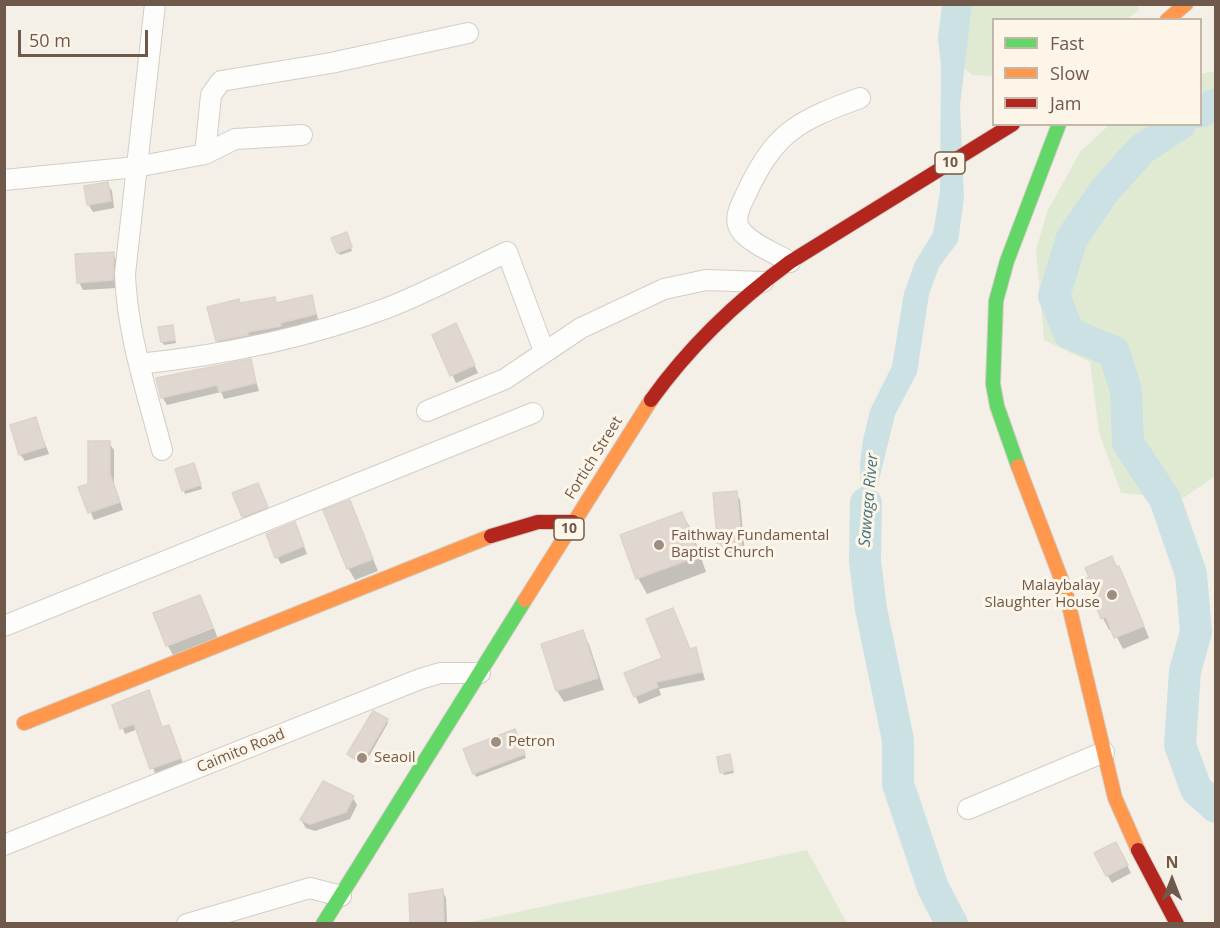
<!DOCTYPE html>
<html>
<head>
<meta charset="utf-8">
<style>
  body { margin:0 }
  #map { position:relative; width:1220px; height:928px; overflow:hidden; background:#f4f0e8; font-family:"Open Sans",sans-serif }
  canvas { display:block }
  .frame { position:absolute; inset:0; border:6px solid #6f594b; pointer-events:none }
  .legend { position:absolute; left:992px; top:18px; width:210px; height:108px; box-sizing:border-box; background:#fdf5e8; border:2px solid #c4b7a9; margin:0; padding:8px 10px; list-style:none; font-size:18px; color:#6f594b }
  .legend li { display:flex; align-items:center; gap:12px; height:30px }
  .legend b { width:30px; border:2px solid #c4b7a9 }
  .north { position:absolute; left:1142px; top:850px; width:60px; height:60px; -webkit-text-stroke:4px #fdf5e8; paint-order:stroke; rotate:0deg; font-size:16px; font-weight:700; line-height:24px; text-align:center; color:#6f594b }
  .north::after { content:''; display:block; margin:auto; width:21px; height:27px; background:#6f594b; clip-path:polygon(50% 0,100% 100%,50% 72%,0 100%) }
  .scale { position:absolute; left:18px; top:30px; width:130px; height:27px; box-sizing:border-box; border:3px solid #6f594b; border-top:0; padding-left:8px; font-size:18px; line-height:21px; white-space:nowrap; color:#6f594b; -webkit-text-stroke:4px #fdf5e8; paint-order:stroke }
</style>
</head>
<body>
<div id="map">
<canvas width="1220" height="928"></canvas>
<div class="frame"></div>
<ul class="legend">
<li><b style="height:8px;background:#63d668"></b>Fast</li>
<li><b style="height:8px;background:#ff974d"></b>Slow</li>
<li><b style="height:8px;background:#b3261e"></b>Jam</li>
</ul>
<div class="north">N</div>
<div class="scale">50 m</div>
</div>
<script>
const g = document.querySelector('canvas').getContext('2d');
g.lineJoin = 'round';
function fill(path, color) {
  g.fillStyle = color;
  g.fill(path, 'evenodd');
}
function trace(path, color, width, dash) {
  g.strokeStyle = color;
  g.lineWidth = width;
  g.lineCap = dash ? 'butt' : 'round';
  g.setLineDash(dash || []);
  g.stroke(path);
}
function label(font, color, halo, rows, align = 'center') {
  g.font = font + ' "Open Sans",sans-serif';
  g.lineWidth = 6;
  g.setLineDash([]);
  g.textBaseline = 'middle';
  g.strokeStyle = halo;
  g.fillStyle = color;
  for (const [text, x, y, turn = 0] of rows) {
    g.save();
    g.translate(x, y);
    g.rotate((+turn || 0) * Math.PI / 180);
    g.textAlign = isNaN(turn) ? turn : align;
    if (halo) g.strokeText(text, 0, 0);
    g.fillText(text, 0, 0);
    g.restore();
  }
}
fill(new Path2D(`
  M972 5H1138L1139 10 1127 19 994 20 993 76 973 75 963 68Z
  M1215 71V476L1182 499 1121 493 1099 432 1090 362 1044 340 1036 250 1047 212 1080 152 1109 125 1200 124 1201 74Z
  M807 850 847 923H466Z`), '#e0ead3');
fill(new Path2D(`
  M942 5H972L960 105 964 198 958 242 939 267 929 294 917 373 895 415 863 545 860 463 863 440 870 410 892 366 904 293 915 262 933 233 940 192 941 66 938 38Z`), '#cbe1e3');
fill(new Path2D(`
  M107 183 112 191 114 208 93 212 88 204Z
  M348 237 352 251 340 255 338 252Z
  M113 254 117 261V288L83 290 79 282Z
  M311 296 319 322 222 348 217 341 241 305 274 298 278 304Z
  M172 327 176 343 164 345 162 342Z
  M460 333 478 373 456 383 434 335Z
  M250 361 259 391 224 399 221 392 167 405 162 397Z
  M35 418 49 454 25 461 20 454Z
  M109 443 114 450V483L123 510 94 520 80 488 89 485Z
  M195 468 202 489 185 494 177 470Z
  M258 484 271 515 247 524 234 494Z
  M736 493 740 500 745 554 724 556 720 549Z
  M349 502 378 571 355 580 348 568Z
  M682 514 691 529 706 572 647 594 638 578Z
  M298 531 307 554 281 564 277 557Z
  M1112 558 1125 579 1149 638 1123 649 1112 628 1109 630 1103 618Z
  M214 628 218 639 174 657 168 646Z
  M582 632 589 644 604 690 564 702 557 691 543 645Z
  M696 649 705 680 659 689 661 695 639 704 626 674Z
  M114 706 162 729 169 726 183 763 155 773 138 729 125 734Z
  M387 720 388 723 364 765 350 757 348 754Z
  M516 734 526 758 476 777 465 750Z
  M729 756 734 773 724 775 722 772Z
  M353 798 357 805 350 819 315 831 306 828 301 820Z
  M1120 851 1131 873 1112 883 1107 875Z
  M442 890 446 898 447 924H412Z`), '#0003');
trace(new Path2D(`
  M1200 112 1216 104
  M1180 124 1142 149 1105 190 1072 238 1054 296 1069 333 1114 352 1126 391 1128 443 1165 499 1191 574 1196 632 1185 671 1180 745 1196 789 1216 807
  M866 503 865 561 871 609 898 740V784L933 888 952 924`), '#cbe1e3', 32);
const building = new Path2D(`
  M108 182 111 201 87 205 84 186Z
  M347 232 352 247 337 253 331 238Z
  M114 252 113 280 77 283 75 254Z
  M312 295 316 314 280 323 281 326 248 332V335L216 341 207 307 239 299 240 303 275 297 276 303Z
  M456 323 475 365 450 376 432 335Z
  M173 325 175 340 161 342 158 327Z
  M251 359 256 383 219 392 217 385 161 398 156 378Z
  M36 417 45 447 19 455 10 425Z
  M88 441H110V474L120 502 88 513 78 487 88 484Z
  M194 463 201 485 182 491 175 469Z
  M258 483 268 507 242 517 232 493Z
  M737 491 742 547 718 549 713 493Z
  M350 500 373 559 347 569 323 510Z
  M682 512 699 556 636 579 620 535Z
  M295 522 304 546 275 558 266 534Z
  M1112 556 1116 567 1119 566 1144 626 1114 638 1106 617 1101 619 1085 579 1089 577 1085 568Z
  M200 595 213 627 166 646 153 613Z
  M673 608 690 649 696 647 702 672 656 682 658 687 634 697 624 673 662 658 646 619Z
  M583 630 598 678 556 691 541 644Z
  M149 690 162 727 169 725 181 758 150 769 134 724 120 729 112 705Z
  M373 711 388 719 362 763 347 754Z
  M515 729 525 754 473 774 463 749Z
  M730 754 733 770 720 773 717 757Z
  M323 781 354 796 346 812 310 824 300 820Z
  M1116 842 1128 865 1106 876 1094 853Z
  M443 889 444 924H410L409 894Z`);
fill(building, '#e0d8d0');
trace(building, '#dcd3ca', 1.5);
const street = new Path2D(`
  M155 4 125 274C127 334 147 392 162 450
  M205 154 211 95 221 81 331 63 468 33
  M4 180 136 167 205 154 235 139 302 135
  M790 262C775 253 749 243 740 229 733 218 741 205 746 194 775 132 797 121 860 98
  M139 364C224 355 307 338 387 308 428 292 467 271 507 252L544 351
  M427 411 505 379 581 328 664 289 706 280 763 282
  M4 626 533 413
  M968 809 1104 752
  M4 845 420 679 440 673H480
  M187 924 310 888 341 896`);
const fast = new Path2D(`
  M1018 466 997 406 993 384 996 301 1007 261 1059 124
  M323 924 525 600`);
const slow = new Path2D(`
  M1167 20 1186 4
  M1018 466 1065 589 1115 798 1138 850
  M525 600 651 400
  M24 723 491 536`);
const jam = new Path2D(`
  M651 400C689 347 737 301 790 262L1013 124
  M491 536 538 522H573
  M1138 850 1177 924`);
trace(street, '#d3cdc6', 22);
trace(fast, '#d3ccc4', 16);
trace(slow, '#d3ccc4', 16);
trace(jam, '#d3ccc4', 16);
trace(street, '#fdfdfc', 20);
trace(fast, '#63d668', 14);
trace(slow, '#ff974d', 14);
trace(jam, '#b3261e', 14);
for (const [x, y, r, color] of [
  [659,545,6,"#9e8e82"],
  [1112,595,6,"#9e8e82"],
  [496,742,6,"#9e8e82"],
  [362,758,6,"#9e8e82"]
]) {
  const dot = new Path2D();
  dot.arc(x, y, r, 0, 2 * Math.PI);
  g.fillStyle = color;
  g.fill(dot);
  trace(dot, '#fdf5e8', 2);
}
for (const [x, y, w] of [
  [950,163,30],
  [569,529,30]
]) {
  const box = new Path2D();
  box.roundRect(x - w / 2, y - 11, w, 22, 4.5);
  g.fillStyle = '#fdf5e8';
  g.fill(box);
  trace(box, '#6f594b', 1.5);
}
label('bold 14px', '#6f594b', null, [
  ["10",950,163],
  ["10",569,529]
]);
label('15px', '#6f594b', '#fdf5e8', [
  ["Fortich Street",594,458,-58],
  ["Caimito Road",241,751,-22]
]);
label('15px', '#6f594b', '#fdf5e8', [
  ["Faithway Fundamental",671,536],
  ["Baptist Church",671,553],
  ["Malaybalay",1100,586,"right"],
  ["Slaughter House",1100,603,"right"],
  ["Petron",508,742],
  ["Seaoil",374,758]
], 'left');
label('italic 16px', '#477580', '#fdf5e8', [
  ["Sawaga River",869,500,-85]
]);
</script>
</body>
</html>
